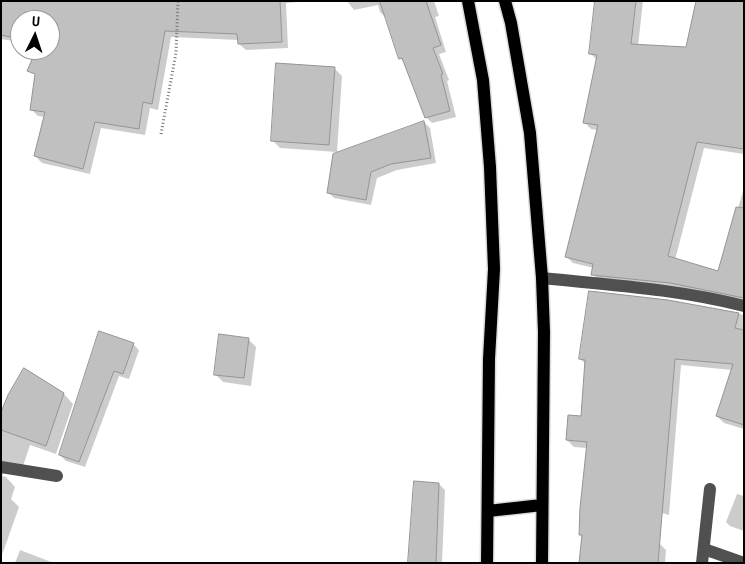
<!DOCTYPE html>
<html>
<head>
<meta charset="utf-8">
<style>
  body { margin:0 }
  #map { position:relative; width:745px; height:564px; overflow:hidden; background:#fff; font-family:"Archivo Narrow",sans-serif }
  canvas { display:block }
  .frame { position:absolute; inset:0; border:2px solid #000; pointer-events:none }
  .north { position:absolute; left:10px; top:10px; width:50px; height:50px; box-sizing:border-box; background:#fff; border:1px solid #999; border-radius:50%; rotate:4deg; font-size:14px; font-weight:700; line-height:20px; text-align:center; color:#000 }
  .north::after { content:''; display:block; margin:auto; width:18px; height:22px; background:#000; clip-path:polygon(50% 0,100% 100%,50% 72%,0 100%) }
</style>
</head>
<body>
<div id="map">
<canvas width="745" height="564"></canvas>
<div class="frame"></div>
<div class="north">U</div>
</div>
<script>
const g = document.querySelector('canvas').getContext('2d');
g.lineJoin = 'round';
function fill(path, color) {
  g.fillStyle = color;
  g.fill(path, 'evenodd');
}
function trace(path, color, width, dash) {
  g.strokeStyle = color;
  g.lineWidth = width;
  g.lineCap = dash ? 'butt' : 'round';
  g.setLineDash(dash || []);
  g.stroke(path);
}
fill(new Path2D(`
  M1 1 44 20H20V42L1 39Z
  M84 1H308L286 3 288 48 246 50 239 44V40L171 37 158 110 150 108 145 135 101 128 90 174 42 163 35 156 45 117 38 116 31 109Z
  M347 1H434L439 16 435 17 446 52 439 54 449 80 447 81 456 117 432 123 426 117 406 64 400 58 387 19 380 12 378 5 354 10Z
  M596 1H643L638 46 687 48 744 1V154L704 148 675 260 719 272 744 188V302L599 281 593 274 594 268 573 263 566 256 598 130 591 129 584 122 597 60 590 53Z
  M335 69 342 76 337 152 280 148 272 140Z
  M424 122 430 128 436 163 397 170 377 178 371 205 334 198 328 192Z
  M668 301 744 315V429L724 423 717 416 732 370 681 365 669 515 638 506 659 543 666 550 665 563H580L587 448 574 447 567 440 582 418 586 364 580 359Z
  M100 333 133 344 139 350 129 379 119 376 85 467 66 461 60 455Z
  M248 339 256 347 251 386 223 382 215 374Z
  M24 370 64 394 73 404 56 454 30 445 22 469 4 472 2 476 6 477 15 487 11 499 19 507 2 555 1 415Z
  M439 484 445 490 442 563H410Z
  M737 494 744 496V531L730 526 726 522Z
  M20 550 54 563H15Z`), '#0003');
const building = new Path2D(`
  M1 1H280L282 42 238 44 237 34 165 31 152 104 143 102 139 129 95 122 83 169 34 156 45 112 30 110 35 74 27 71 36 50H50V20H20V39L1 35Z
  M380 1H426L441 45 433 48 443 74 441 75 450 111 425 118 402 58 399 59Z
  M595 1H636L631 44 686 47 696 1H744V149L697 142 668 256 718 271 736 207 744 208V298L670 283 591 275 593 264 565 257 598 125 583 123 597 55 589 54Z
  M276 63 335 67 329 145 271 141Z
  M424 121 431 158 391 164 371 172 366 200 327 193 333 154Z
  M589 291 668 300 739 313 735 328 744 330V425L716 416 733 364 675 359 658 563H579L582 535H579L580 508 587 442 566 440 568 415 581 416 585 360 579 359Z
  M99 331 134 343 123 374 114 371 79 462 59 455Z
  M219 334 249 338 244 378 214 375Z
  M24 368 64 393 46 446 1 430V412L8 395Z
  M414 481 439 483 436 563H408Z`);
fill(building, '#c0c0c0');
trace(building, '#949494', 1);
const major = new Path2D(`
  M468 1 483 80 490 167 494 269 489 359 487 563
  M505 1 511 23 530 133 542 278 544 332 542 563
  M488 511 542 505`);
trace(major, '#dbdbdb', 15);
trace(new Path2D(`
  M161 134 176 53 178 1`), '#727272', 3, [1, 2.5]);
trace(new Path2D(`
  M542 278C610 285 678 289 744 306
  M1 467 57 476
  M704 549 744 563
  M702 563 710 489`), '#505050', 12);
trace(major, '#000', 12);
</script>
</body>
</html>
